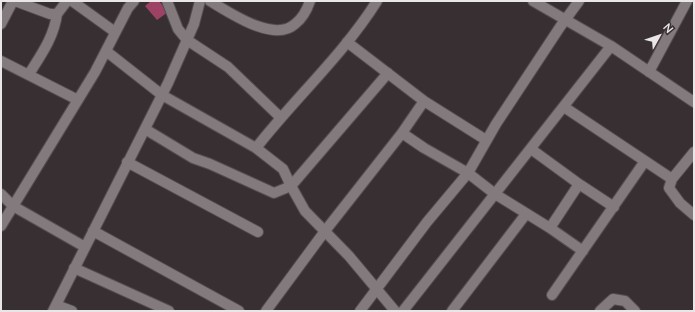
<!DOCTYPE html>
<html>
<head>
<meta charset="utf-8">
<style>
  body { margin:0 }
  #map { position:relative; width:695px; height:312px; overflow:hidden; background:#372f32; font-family:Lato,sans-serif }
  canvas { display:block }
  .frame { position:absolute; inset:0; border:2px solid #eae5e6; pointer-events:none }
  .north { position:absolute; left:639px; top:16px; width:40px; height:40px; -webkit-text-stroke:3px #372f32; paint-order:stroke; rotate:50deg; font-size:11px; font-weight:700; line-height:16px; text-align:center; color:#eae5e6 }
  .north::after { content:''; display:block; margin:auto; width:14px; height:18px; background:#eae5e6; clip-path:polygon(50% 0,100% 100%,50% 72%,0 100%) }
</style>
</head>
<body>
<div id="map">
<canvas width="695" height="312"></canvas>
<div class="frame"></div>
<div class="north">N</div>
</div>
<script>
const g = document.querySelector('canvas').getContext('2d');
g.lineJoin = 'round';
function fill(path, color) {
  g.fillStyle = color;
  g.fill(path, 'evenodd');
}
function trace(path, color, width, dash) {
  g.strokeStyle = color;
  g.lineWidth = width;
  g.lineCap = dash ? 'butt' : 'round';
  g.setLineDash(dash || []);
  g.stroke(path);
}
fill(new Path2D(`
  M151 1H159L168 12 157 20 145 6Z`), '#9d4265');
const street = new Path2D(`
  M15 1 50 14H57L67 1
  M72 1 115 32
  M167 1 178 29 187 40 228 67 280 117
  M210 1C230 13 274 43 295 24 303 18 307 10 310 1
  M533 1 611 46 694 102
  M1 24 13 1
  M106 51 162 95 256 148 283 169 291 186 388 73
  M1 61 78 100
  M649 72 687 1
  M29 74C41 55 54 37 57 14
  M424 101 486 140
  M564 107 672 179
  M145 129 193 158 210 164 274 193 291 186 305 211 349 256 395 311
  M402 133 424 148 468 173 495 194 550 228 583 251
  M256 148C295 98 343 55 377 1
  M531 149 579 184 550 228
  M694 152 672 179 669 188 680 203 694 215
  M127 162 258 232
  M579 184 614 207
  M1 194 13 206 85 247
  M1 226 95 72 128 8 134 1
  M93 231 239 311
  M74 268 169 311
  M552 295 645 161
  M56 305 72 311
  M53 311 168 83 194 24 200 1
  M266 311 325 231 402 133 424 101 347 42
  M360 311 427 222 468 173 496 124 560 27 579 1
  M403 311 611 46
  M452 311 526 214
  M600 311 613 299 625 301 635 311`);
trace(street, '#534d4e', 12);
trace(street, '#827a7c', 10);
</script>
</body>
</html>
